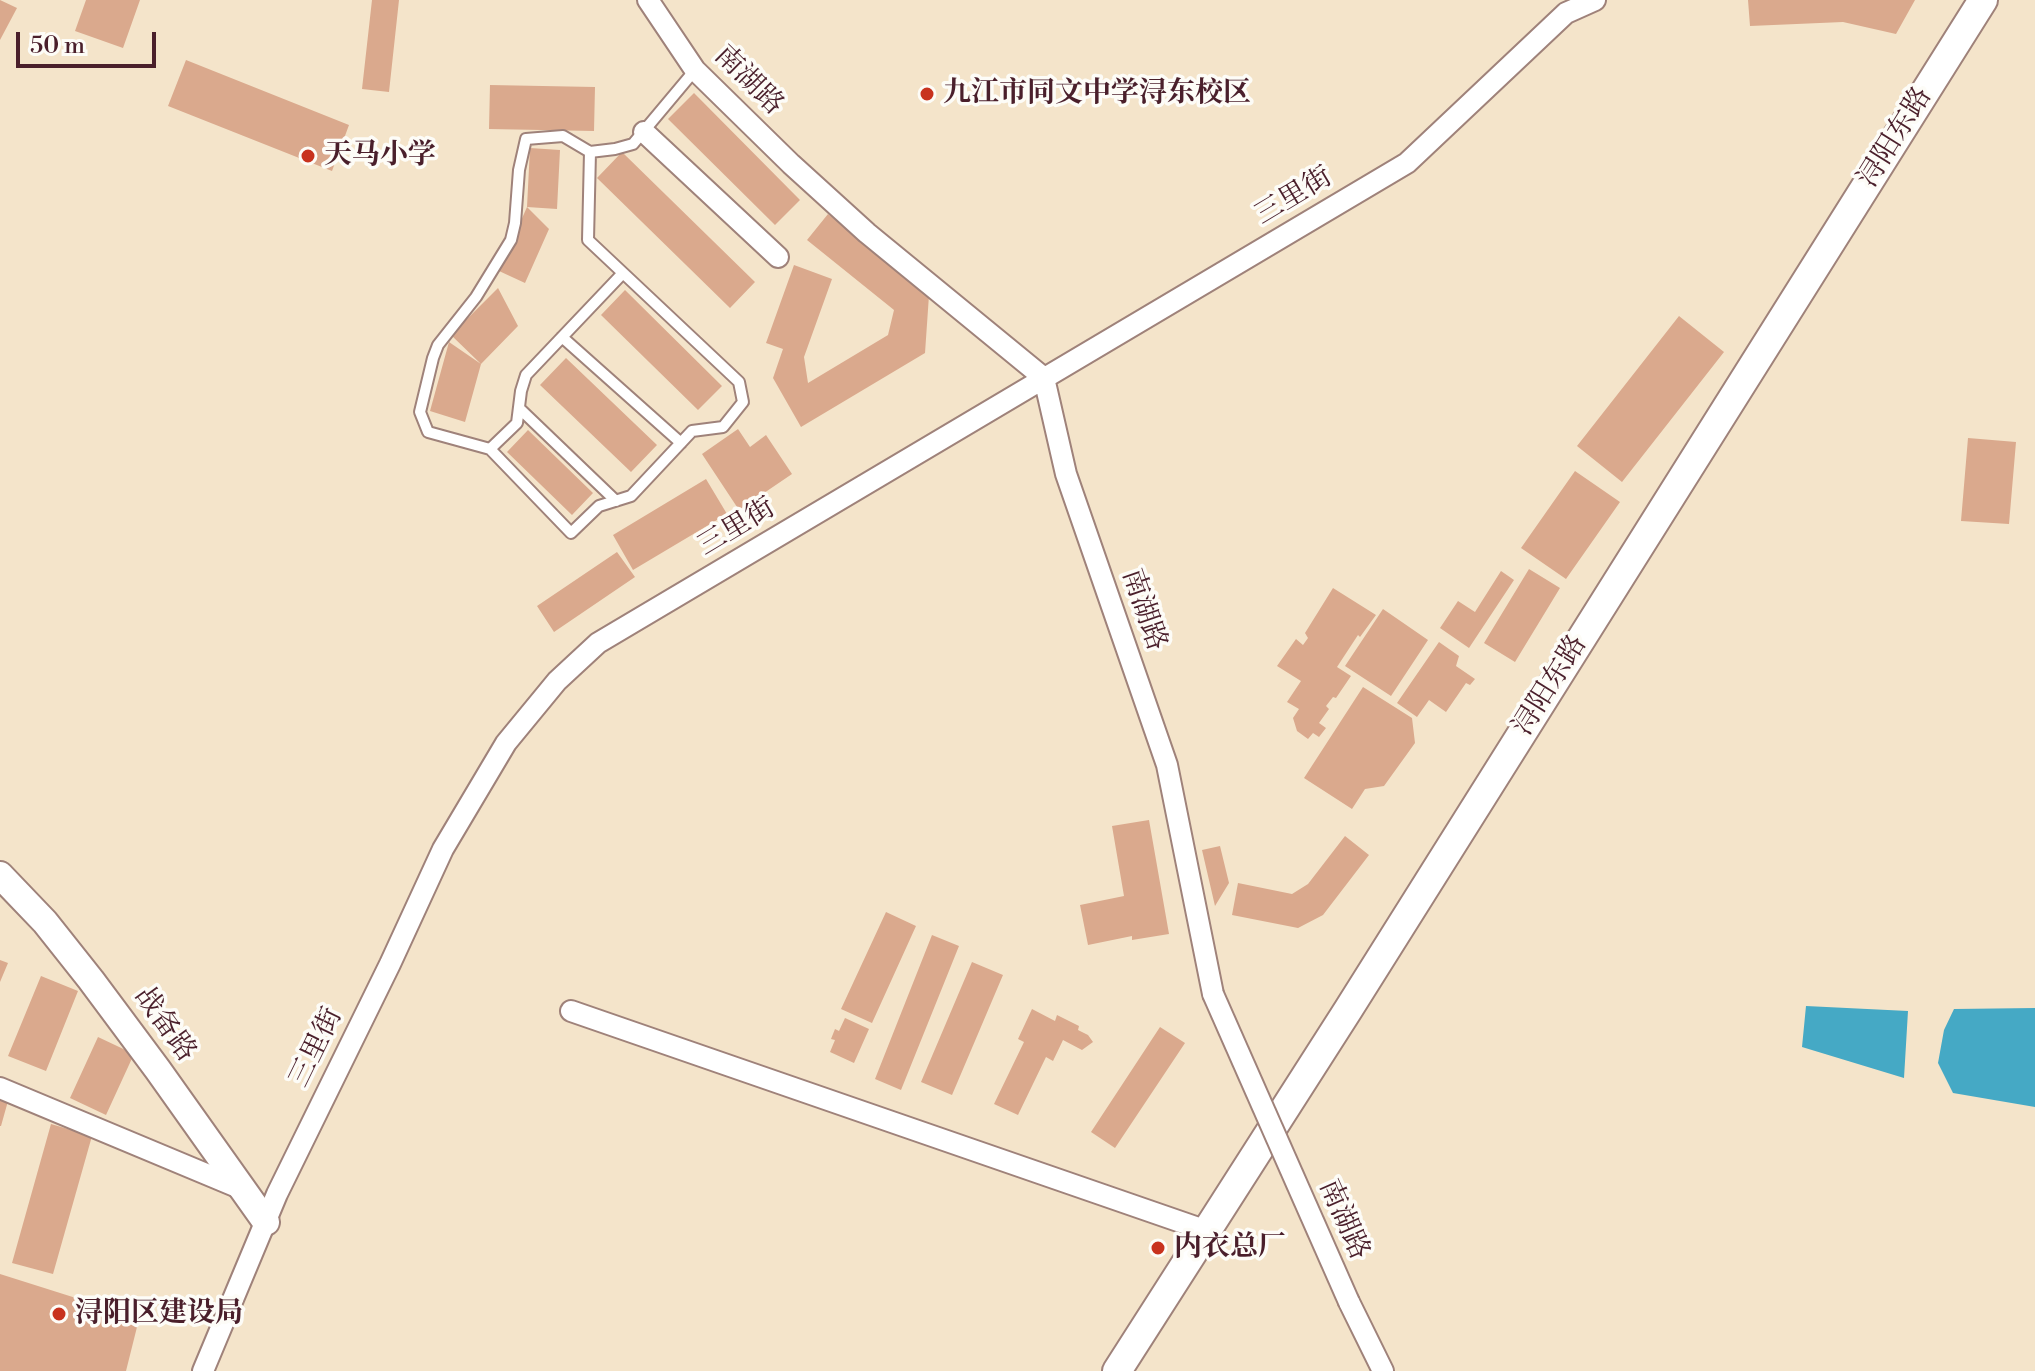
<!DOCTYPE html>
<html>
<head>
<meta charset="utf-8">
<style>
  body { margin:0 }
  #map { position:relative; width:2035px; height:1371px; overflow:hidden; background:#f4e4ca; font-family:"Libre Bodoni",serif }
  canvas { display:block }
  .scale { position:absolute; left:16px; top:32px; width:140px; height:36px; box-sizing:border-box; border:4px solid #4a1f2b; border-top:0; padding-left:10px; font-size:24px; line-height:28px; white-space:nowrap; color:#4a1f2b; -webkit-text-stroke:6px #fdfcf7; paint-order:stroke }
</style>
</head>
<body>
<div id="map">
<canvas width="2035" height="1371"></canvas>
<div class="scale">50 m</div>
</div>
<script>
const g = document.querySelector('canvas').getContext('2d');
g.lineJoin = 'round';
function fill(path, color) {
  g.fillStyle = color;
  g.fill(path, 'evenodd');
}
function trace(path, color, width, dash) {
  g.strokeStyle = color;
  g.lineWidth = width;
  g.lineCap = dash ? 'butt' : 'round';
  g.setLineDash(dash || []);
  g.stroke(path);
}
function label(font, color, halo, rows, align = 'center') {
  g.font = font + ' "Libre Bodoni","Noto Serif SC",serif';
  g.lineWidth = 7;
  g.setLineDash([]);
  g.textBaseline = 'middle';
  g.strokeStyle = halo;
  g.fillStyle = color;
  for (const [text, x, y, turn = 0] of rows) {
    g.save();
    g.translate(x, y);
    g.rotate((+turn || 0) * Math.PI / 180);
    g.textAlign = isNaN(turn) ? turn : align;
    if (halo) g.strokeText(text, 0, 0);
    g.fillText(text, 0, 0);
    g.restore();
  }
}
fill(new Path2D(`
  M1806 1006 1908 1011 1904 1078 1802 1047Z
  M2035 1008V1107L1953 1093 1938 1063 1944 1030 1954 1009Z`), '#45a9c5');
fill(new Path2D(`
  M0 0 17 8 0 40Z
  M86 0H140L123 48 75 31Z
  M372 0H399L389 92 362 89Z
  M1748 0H1915L1896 34 1843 22 1750 26Z
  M186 60 349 125 332 171 168 106Z
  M490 85 595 87 594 131 489 129Z
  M694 93 800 200 775 225 668 119Z
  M530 148 560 150 557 209 527 207Z
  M622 152 755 282 730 308 597 178Z
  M527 207 549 229 525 283 499 271Z
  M828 214 929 295 925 353 801 427 773 378 783 349 766 343 794 265 832 279 804 357 808 383 888 335 894 310 807 240Z
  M498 288 518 326 481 364 451 335Z
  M625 290 722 386 698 410 601 315Z
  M1679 316 1724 352 1622 482 1577 446Z
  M449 342 481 364 465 422 430 411Z
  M566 358 657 445 631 472 540 385Z
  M738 429 750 447 766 435 792 474 739 510 702 454Z
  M528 430 593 493 572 515 507 452Z
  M1968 438 2016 442 2009 524 1961 521Z
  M1575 471 1620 502 1566 579 1521 548Z
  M706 479 727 514 633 570 613 535Z
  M617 552 635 577 554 632 537 606Z
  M1529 569 1560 588 1515 662 1484 643Z
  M1501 571 1514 580 1469 648 1440 628 1458 601 1475 612Z
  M1333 588 1376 615 1360 637 1358 635 1337 667 1351 676 1336 698 1333 697 1326 706 1329 709 1319 723 1326 728 1319 737 1313 733 1308 739 1297 731 1293 718 1299 709 1287 702 1301 681 1277 666 1296 639 1303 645 1308 638 1305 633Z
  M1383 609 1428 640 1391 696 1345 666Z
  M1439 642 1459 656 1456 666 1475 679 1470 685 1466 683 1446 712 1429 700 1417 717 1397 703Z
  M1363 687 1412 718 1415 743 1384 786 1365 789 1352 809 1304 778Z
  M1149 820 1169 934 1132 940V936L1088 945 1080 905 1124 896 1112 826Z
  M1345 836 1369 855 1323 915 1298 928 1232 915 1238 883 1292 894 1308 884Z
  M1220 846 1229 883 1215 906 1202 850Z
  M886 912 916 926 872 1023 841 1009Z
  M932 935 959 946 901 1090 875 1079Z
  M0 960 8 963 0 982Z
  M972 962 1003 975 952 1095 921 1082Z
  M41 976 78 991 46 1071 8 1056Z
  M1032 1009 1055 1021 1057 1015 1079 1026 1078 1030 1088 1035 1093 1042 1082 1050 1063 1040 1053 1061 1046 1057 1018 1115 994 1104 1024 1042 1018 1039Z
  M845 1018 869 1029 854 1063 830 1052 835 1040 831 1039 835 1029 839 1031Z
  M1160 1027 1185 1043 1115 1148 1091 1132Z
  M98 1037 134 1054 106 1115 70 1098Z
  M0 1098 8 1101 1 1126H0Z
  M51 1124 92 1136 53 1274 12 1263Z
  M0 1274 98 1305 138 1323 126 1371H0Z`), '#daa98d');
const service = new Path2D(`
  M590 152 588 240 739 382 743 402 723 427 692 431 631 496 599 506 571 533 490 449 428 432 420 412 433 358 438 345 476 297 511 240 515 223 519 170 526 139 563 136 590 152 615 149 633 144 695 70
  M562 337 681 443
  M519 408 616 501
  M490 449 517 423 521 391 526 375 623 273`);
const minor = new Path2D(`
  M648 0 695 70 791 164 867 233 1044 378 1066 474 1167 765 1213 994
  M644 132 778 257
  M571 1011 1207 1231
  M0 1088 242 1189
  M1349 1302 1383 1371
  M203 1371 277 1194 390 964 443 849 506 743 557 681 598 643 1407 163 1566 13 1595 0`);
const tertiary = new Path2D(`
  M0 875 45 922 91 980 158 1070 266 1222`);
const secondary = new Path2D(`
  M1117 1371 1348 1010 1983 0`);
trace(service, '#9f827a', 14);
trace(minor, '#9f827a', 24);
trace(tertiary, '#9f827a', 30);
trace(secondary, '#9f827a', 32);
trace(service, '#fff', 10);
trace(minor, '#fff', 20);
trace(tertiary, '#fff', 26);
trace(secondary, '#fff', 28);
const minorBridge = new Path2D(`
  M1213 994 1349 1302`);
trace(minorBridge, '#9f827a', 24, []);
trace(minorBridge, '#fff', 20);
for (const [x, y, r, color] of [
  [927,94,8,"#c8321e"],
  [308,156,8,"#c8321e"],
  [1158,1248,8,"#c8321e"],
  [59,1314,8,"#c8321e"]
]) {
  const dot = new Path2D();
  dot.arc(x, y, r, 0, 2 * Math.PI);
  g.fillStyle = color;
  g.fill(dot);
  trace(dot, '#fdfcf7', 3);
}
label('28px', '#4a1f2b', '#fdfcf7', [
  ["南湖路",748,81,45],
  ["浔阳东路",1896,138,-58],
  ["三里街",1294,197,-31],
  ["三里街",737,528,-31],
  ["南湖路",1143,610,71],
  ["浔阳东路",1551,686,-58],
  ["战备路",164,1025,54],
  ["三里街",317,1048,-64],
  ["南湖路",1343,1220,66]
]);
label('bold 28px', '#4a1f2b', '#fdfcf7', [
  ["九江市同文中学浔东校区",943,94],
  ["天马小学",324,156],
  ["内衣总厂",1174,1248],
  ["浔阳区建设局",75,1314]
], 'left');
</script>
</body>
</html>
